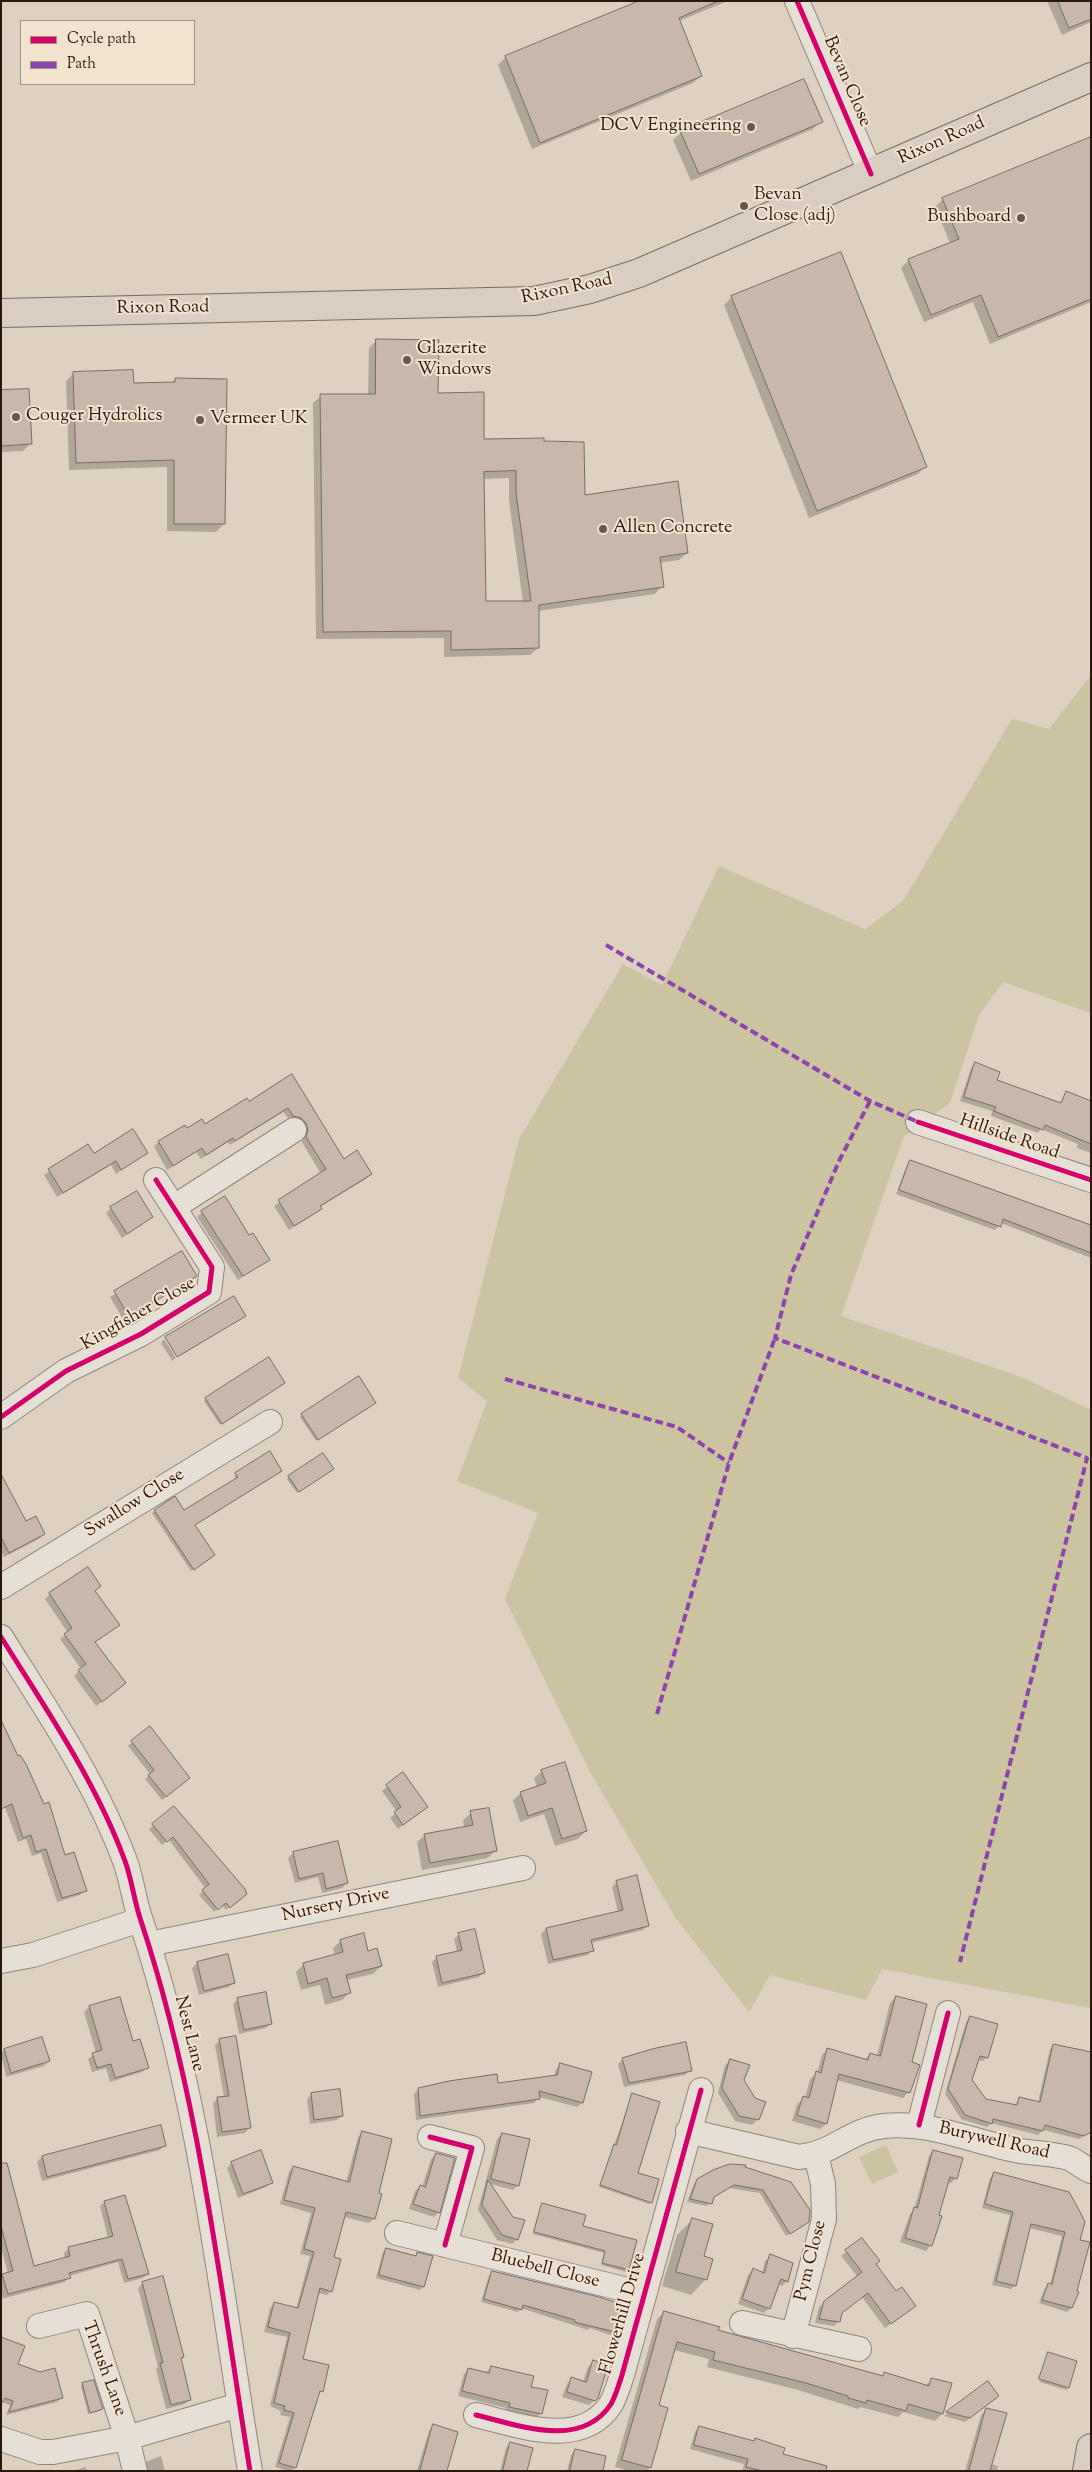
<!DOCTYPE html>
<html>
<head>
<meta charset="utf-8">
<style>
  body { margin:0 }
  #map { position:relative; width:1092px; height:2472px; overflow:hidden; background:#ded1c0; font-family:"Sorts Mill Goudy",serif }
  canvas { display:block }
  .frame { position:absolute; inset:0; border:2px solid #2a170f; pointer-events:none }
  .legend { position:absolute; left:20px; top:20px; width:175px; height:65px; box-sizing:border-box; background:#f2e2ce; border:1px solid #a29182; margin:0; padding:6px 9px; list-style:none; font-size:15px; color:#2a170f }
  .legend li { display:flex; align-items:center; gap:10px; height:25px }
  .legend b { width:25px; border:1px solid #a29182 }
</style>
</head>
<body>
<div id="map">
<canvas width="1092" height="2472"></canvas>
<div class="frame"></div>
<ul class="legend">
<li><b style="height:6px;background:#d6006c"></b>Cycle path</li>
<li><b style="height:6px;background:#8e44ad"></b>Path</li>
</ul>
</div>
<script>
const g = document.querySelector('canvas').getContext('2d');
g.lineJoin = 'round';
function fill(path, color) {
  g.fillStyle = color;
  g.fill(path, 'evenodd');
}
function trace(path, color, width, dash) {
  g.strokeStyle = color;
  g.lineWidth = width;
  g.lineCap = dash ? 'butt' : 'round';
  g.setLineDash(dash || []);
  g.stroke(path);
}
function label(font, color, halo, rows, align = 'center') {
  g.font = font + ' "Sorts Mill Goudy",serif';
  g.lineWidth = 4;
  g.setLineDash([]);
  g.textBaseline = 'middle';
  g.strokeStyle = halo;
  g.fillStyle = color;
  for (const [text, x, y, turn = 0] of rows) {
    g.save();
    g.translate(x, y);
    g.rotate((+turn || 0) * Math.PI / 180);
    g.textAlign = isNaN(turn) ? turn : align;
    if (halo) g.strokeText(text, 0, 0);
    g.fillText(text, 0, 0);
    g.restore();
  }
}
fill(new Path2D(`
  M1091 675V1013L1003 982 979 1015 950 1103 904 1136 841 1316 1024 1378 1091 1410V2008L882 1969 866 2000 770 1975 749 2012 675 1917 589 1770 505 1599 538 1513 457 1481 487 1401 458 1378 519 1139 623 964 662 985 719 866 865 929 903 901 1012 719 1049 729Z
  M886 2145 898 2172 872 2184 859 2157Z`), '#ccc4a1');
fill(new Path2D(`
  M643 1H728L679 21 701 76 693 83 532 149 498 65 506 57Z
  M1047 1H1091V22L1062 35Z
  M821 121 813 129 691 181 673 140 681 133Z
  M1091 138V302L990 344 973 302 924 322 901 268 909 260 950 243 935 207 943 199Z
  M732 297 925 467 918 474 809 518 724 305Z
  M377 340 437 394 483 440 687 553 679 560 659 563 662 586 655 594 538 611V648L530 655 444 657V638L316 639 313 403 321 396 368 395 369 348ZM509 478V501L523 602 485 603 483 479Z
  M74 373 133 384 172 383 175 379 224 524 216 532 167 531V467L69 470 66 381Z
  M1 392 31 443 23 451 1 452Z
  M975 1064 995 1080 1059 1104 1067 1092 1091 1115V1153L1077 1148 1078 1144 1041 1129 1038 1133 991 1116 992 1111 960 1101 971 1068Z
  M291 1076 343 1160 371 1174 366 1179 320 1207 316 1213 289 1230 274 1206 321 1174 302 1142 303 1135 283 1112 230 1145 228 1142 201 1159 196 1152 167 1170 154 1147 158 1142 184 1126 187 1130 205 1126 248 1103Z
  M88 1146 94 1155 147 1153 116 1174 111 1165 57 1197 44 1175Z
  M911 1161 1091 1227V1258L1001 1223 995 1230 896 1194 907 1165Z
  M111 1208 152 1217 122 1238 106 1213Z
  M202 1212 249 1237 268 1260 238 1280 197 1217Z
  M181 1253 196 1275 124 1321 110 1297Z
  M245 1316 178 1357 166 1337Z
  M164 1339 176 1358 172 1361 161 1343Z
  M282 1385 220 1425 204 1401 206 1399Z
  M372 1405 316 1441 300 1417 302 1415Z
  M270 1453 194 1525 212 1557 191 1571 152 1513 175 1498 184 1512 236 1479 234 1476 236 1474Z
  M330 1471 297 1493 287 1479 289 1477Z
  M1 1477 26 1522 44 1534 39 1539 4 1557 1 1551Z
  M94 1592 118 1625 94 1643 120 1688 96 1706 74 1676 81 1669 60 1639 68 1633 45 1599 50 1594Z
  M149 1728 184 1782 162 1800 145 1779 150 1774 128 1746Z
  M17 1758 64 1856 85 1890 80 1895 57 1902 41 1853 32 1856 26 1839 18 1842 1 1797Z
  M542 1771 586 1831 578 1839 555 1846 544 1814 520 1822 513 1800 521 1793 537 1787 534 1778Z
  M403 1774 427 1807 398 1829 390 1818 397 1812 382 1791Z
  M174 1808 242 1897 226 1910 222 1905 214 1912 199 1895 206 1889 169 1840 162 1845 149 1829Z
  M471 1813 496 1850 488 1858 422 1870 417 1842 425 1835 464 1827 463 1820Z
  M293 1853 347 1883 342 1888 322 1893 318 1877 295 1883 288 1858Z
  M617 1882 648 1925 643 1930 591 1943 592 1950 588 1955 548 1964 541 1934 546 1929 618 1912 612 1887Z
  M459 1935 484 1972 479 1977 438 1987 432 1962 437 1957 457 1952 454 1939Z
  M341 1941 367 1952 381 1966 373 1974 346 1980 349 1993 342 2000 325 2005 320 1985 301 1990 296 1972 304 1964 335 1956 333 1948Z
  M197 1963 234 1983 229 1987 199 1995 192 1968Z
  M896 1997 910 2063 909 2092 903 2098 836 2080 826 2124 820 2129 792 2121 797 2104 805 2098 810 2079 817 2073 822 2055 828 2049 864 2060 870 2054 877 2056 890 2003Z
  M119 1998 132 2042 147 2067 142 2072 110 2082 106 2068 92 2072 88 2059 96 2053 84 2012 89 2007Z
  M238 1999 271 2023 266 2028 239 2034 233 2004Z
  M970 2017 987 2057 983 2061 977 2060 971 2080 985 2100 1014 2106 1020 2098 1038 2102 1050 2049 1054 2045 1091 2131 1079 2139 1043 2130 1038 2135 991 2123 987 2127 961 2119 945 2094 966 2022Z
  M42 2038 49 2061 44 2066 6 2077 1 2053 4 2050Z
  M220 2040 249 2128 245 2133 217 2137 213 2103 218 2098 224 2097 215 2045Z
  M623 2059 690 2070 685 2075 624 2087 618 2064Z
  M730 2060 743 2080 757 2120 752 2125 735 2121 718 2093 725 2065Z
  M560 2065 590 2073 582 2103 577 2107 539 2097 534 2103 416 2120 414 2094 419 2089 497 2084 554 2077 556 2069Z
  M312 2094 342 2116 337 2120 310 2124 307 2099Z
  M632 2095 637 2174 651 2202 649 2204 599 2187Z
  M160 2126 165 2145 160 2150 42 2181 37 2162 42 2157Z
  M362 2133 377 2194 380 2195 374 2219 369 2223 344 2217 332 2258 331 2291 327 2295 318 2293 302 2359 295 2467 292 2471H288L275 2467 290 2417 280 2415 281 2411 270 2406 287 2337 264 2332 270 2308 274 2304 296 2309 310 2256 300 2254 311 2213 280 2204 289 2172 293 2168 346 2182 358 2137Z
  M502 2134 518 2185 513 2190 490 2184 517 2239 512 2244 497 2240 478 2210 497 2139Z
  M933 2151 956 2178 951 2183 947 2182 937 2216 940 2217 930 2246 926 2251 900 2242 910 2214 914 2210 929 2156Z
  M436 2154 439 2212 434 2217 409 2209 415 2191 420 2186 422 2187 431 2159Z
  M1 2158 33 2267 65 2259 64 2253 68 2249 108 2238 100 2206 105 2202 148 2274 143 2278 124 2283 118 2262 69 2276 65 2282 1 2299V2277L8 2274 1 2247Z
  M232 2163 271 2182 266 2187 238 2198 227 2168Z
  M731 2165 808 2222 786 2236 760 2193 729 2188 713 2197 707 2206 687 2202 694 2184 698 2180Z
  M994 2174 1079 2241 1071 2308 1067 2312 1039 2303 1045 2288 1050 2285 1062 2236 1029 2228 1014 2286 1011 2289 992 2285 1010 2215 982 2208 990 2178Z
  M542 2205 582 2227 628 2270 626 2272 601 2265 604 2253 533 2234Z
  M692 2220 702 2257 711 2260 705 2280 691 2295 662 2286 677 2235Z
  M862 2239 875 2265 909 2311 885 2328 862 2297 840 2314 839 2321 834 2326 815 2323 819 2307 858 2277 841 2256Z
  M387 2249 415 2256 418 2254 423 2287 420 2290 376 2278 383 2252Z
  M770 2256 787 2281 782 2286 778 2284 769 2308 764 2313 738 2304 748 2275 753 2270 762 2273 765 2261Z
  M492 2272 614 2331 610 2335 590 2328 588 2330 521 2308 518 2312 481 2302 489 2275Z
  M143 2283 183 2357 180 2360 190 2399 185 2404 166 2409 156 2369 158 2367 138 2288Z
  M664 2312 717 2331 882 2376 885 2374 925 2386 932 2379 942 2414 935 2421 903 2412 898 2417 860 2407 858 2409 798 2390 707 2367 709 2359 674 2350 658 2406 650 2467 647 2471H629L615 2467 657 2319Z
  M1048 2354 1068 2388 1066 2390 1040 2382Z
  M593 2362 594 2400 589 2405 562 2397 567 2384 572 2379 583 2382 588 2367Z
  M17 2364 61 2398 57 2402 6 2415 10 2405 1 2402Z
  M491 2368 530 2388 541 2413 536 2418 505 2411 506 2408 458 2396 464 2374 469 2369 486 2372Z
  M988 2383 993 2399 965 2422 944 2416Z
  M83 2384 102 2409 100 2411 88 2414 81 2386Z
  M987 2409 991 2464 998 2466 997 2471H965L981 2415Z
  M434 2426 446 2471H417L429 2431Z
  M699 2427 782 2454 819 2471H742L744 2464 690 2449 695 2432Z
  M510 2443 526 2471H500L506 2448Z
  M575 2450 601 2471H567L571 2455Z
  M161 2456 165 2471H147L145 2462Z
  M86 2467 87 2471H72Z`), '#0003');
const building = new Path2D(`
  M639 1H718L679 18 702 76 540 143 505 56Z
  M1058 1H1091V19L1069 28Z
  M804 79 823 122 699 174 680 131Z
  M1091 137V299L998 337 981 295 931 315 908 259 959 239 942 198Z
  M841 252 927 467 817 511 731 296Z
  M376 339 439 340 438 393 484 392V439L544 438V441L584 442 585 495 678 481 688 553 660 557 664 587 539 605V648L451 650V631L323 632 320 394H375ZM516 471V493L531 601H486L484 472Z
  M133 370 134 383 175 382V378L227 379 225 524H174V460L76 463 73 372Z
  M29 389 32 444 1 446V390Z
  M975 1062 1000 1072 997 1080 1061 1103 1066 1091 1091 1101V1144L1045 1125 1043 1130 1019 1121 994 1111 996 1107 964 1097Z
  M292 1074 344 1159 357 1150 372 1174 320 1206 322 1209 294 1226 278 1200 326 1169 306 1137 308 1130 306 1123 301 1118 293 1116 288 1108 235 1141 233 1138 206 1155 202 1148 173 1166 158 1141 185 1125 187 1128 202 1119 205 1124 247 1098 249 1101Z
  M133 1129 148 1153 121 1170 116 1161 63 1193 48 1169 88 1144 94 1153Z
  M910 1160 1091 1225V1253L1003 1219 1001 1227 899 1190Z
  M137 1191 153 1217 127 1234 110 1207Z
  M225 1196 249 1235 253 1233 270 1260 243 1276 201 1211Z
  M182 1251 197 1276 129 1317 114 1291Z
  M234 1296 246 1316 177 1357 165 1337Z
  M269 1357 285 1383 222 1424 205 1398Z
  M359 1376 376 1403 318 1440 301 1414Z
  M270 1451 282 1471 195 1525 215 1555 194 1570 154 1510 175 1496 184 1510 238 1477 235 1473Z
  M323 1453 334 1469 299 1492 288 1476Z
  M1 1474 26 1521 36 1516 45 1534 9 1553 1 1537Z
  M88 1567 101 1586 95 1591 120 1625 95 1642 126 1683 102 1702 78 1670 86 1664 64 1634 72 1628 49 1593Z
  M1 1720 18 1756 20 1755 26 1764 44 1804 49 1802 65 1855 74 1852 87 1891 62 1898 46 1849 36 1852 31 1835 23 1838 12 1804 1 1809Z
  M150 1726 190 1778 166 1797 148 1775 154 1770 131 1741Z
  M565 1762 587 1831 562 1839 552 1808 528 1816 520 1792 546 1783 541 1770Z
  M403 1772 428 1807 403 1825 394 1812 401 1807 386 1785Z
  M174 1806 245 1889 247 1894 230 1908 226 1903 218 1910 202 1890 209 1884 173 1837 167 1842 152 1824Z
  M489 1808 497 1851 430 1863 424 1834 473 1825 470 1811Z
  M338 1841 348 1883 326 1889 323 1873 299 1879 293 1852Z
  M637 1875 649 1926 591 1940 594 1951 553 1960 546 1928 623 1910 616 1881Z
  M475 1929 485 1973 442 1983 436 1956 462 1950 458 1933Z
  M364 1933 368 1951 377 1948 382 1966 346 1975 351 1993 332 1998 327 1978 308 1984 303 1963 343 1952 340 1940Z
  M228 1954 235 1983 204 1991 197 1962Z
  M266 1992 272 2024 244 2030 237 1998Z
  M896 1996 927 2004 912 2062 920 2065 910 2093 839 2074 827 2124 797 2115 803 2096 809 2098 816 2071 821 2073 827 2048 868 2060 870 2053 880 2056Z
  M120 1997 133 2041 140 2039 149 2068 115 2078 111 2064 97 2068 92 2053 102 2050 89 2006Z
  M970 2016 998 2024 988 2058 980 2056 972 2080 986 2099 1017 2105 1019 2097 1040 2102 1053 2044 1091 2052V2132L1084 2136 1045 2125 1043 2131 993 2119 992 2124 965 2115 948 2089Z
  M236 2036 251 2128 222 2132 217 2097 229 2096 219 2039Z
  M42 2037 50 2061 11 2073 4 2049Z
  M686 2042 692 2071 629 2083 622 2058 652 2049Z
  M730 2059 750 2065 744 2080 755 2098 766 2102 759 2120 739 2116 722 2088Z
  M560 2063 592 2072 583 2103 539 2091 540 2099 420 2116 418 2088 449 2081 497 2074 498 2083 557 2075Z
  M340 2089 343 2116 314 2120 311 2093Z
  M632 2093 660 2102 638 2173 659 2179 652 2203 600 2185 614 2144 616 2145Z
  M161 2125 166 2146 47 2177 42 2156Z
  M362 2131 392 2139 379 2193 382 2194 375 2219 346 2212 334 2257 341 2259 332 2292 320 2288 303 2359 329 2365 323 2392 320 2391 296 2468 279 2463 294 2413 284 2410 285 2406 274 2403 290 2333 268 2327 274 2302 298 2308 314 2252 304 2249 315 2208 284 2200 293 2166 349 2182Z
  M502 2133 530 2139 519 2186 491 2179Z
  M261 2150 273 2183 243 2194 231 2162Z
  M933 2150 963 2158 957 2179 950 2177 939 2215 942 2216 932 2246 905 2238 914 2207 917 2208Z
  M436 2153 455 2158 440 2213 413 2204 420 2185 425 2187Z
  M1 2163H7L34 2266 70 2256 68 2247 113 2236 104 2201 125 2195 149 2274 128 2279 122 2259 69 2273 71 2278 8 2294 2 2274 13 2271 1 2226Z
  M730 2164 746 2165 745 2167 791 2182 810 2210 809 2222 790 2234 763 2190 734 2185 714 2197 712 2204 690 2199 697 2179 713 2170Z
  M994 2172 1069 2192 1078 2208 1085 2222 1080 2240 1090 2242 1077 2291 1079 2292 1072 2308 1042 2300 1048 2283 1052 2284 1065 2232 1031 2224 1016 2286 996 2281 1013 2212 985 2204Z
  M488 2180 513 2217 525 2220 518 2240 502 2235 482 2205Z
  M542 2203 586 2215 583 2226 637 2240 629 2270 602 2263 605 2251 534 2232Z
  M692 2218 713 2224 704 2256 713 2259 707 2280 676 2272Z
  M862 2238 880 2261 876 2264 896 2291 902 2287 916 2306 891 2324 868 2293 842 2313 840 2322 819 2319 824 2301 862 2272 845 2250Z
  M386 2248 416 2256 417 2252 433 2256 424 2287 379 2275Z
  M770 2254 793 2263 788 2282 781 2279 770 2309 742 2299 753 2268 764 2273Z
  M492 2271 599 2297 624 2305 615 2332 574 2322 575 2320 523 2305 522 2310 484 2299Z
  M163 2276 184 2357 181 2358 191 2400 171 2405 160 2363H163L142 2282Z
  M664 2311 720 2327 718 2330 883 2376 884 2372 929 2386 931 2378 952 2383 943 2414 908 2404 906 2411 867 2400 866 2403 848 2398V2396L806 2383 713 2360 715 2352 677 2342 659 2405 668 2408 651 2468 622 2460Z
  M1 2337 25 2346 18 2364 40 2372 55 2368 63 2398 9 2412 13 2401 5 2398 1 2404Z
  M1048 2352 1077 2361 1069 2388 1039 2379Z
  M593 2360 608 2365 598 2398 595 2401 567 2392 571 2377 586 2382Z
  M491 2366 534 2376 531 2387 548 2390 542 2414 509 2407 510 2403 462 2391 468 2368 489 2373Z
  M94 2380 103 2409 90 2413 82 2383Z
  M988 2381 999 2396 970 2418 946 2412Z
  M986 2408 1007 2413 990 2471H969Z
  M433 2424 458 2432 447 2471H420Z
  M699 2426 754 2441 755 2438 785 2448 783 2454 827 2466 826 2471H763L746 2467 748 2459 694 2445Z
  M510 2442 533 2448 527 2471H503Z
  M575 2449 606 2456 603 2471H570Z`);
fill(building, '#cab7ac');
trace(building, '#766d64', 1);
const minor = new Path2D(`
  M797 1 871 174
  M918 1122 1091 1180
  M174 1207 294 1130
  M1 1417 66 1371 141 1334 209 1292 212 1267 156 1180
  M1 1587 270 1422
  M1 1637C46 1709 95 1780 125 1861 132 1880 134 1901 141 1921 200 2099 220 2286 250 2471
  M149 1944 523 1868
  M1 1961 33 1955 140 1920
  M919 2125 948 2013
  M688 2131 799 2157C835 2153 849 2130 884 2126 930 2121 970 2141 1015 2150 1029 2153 1060 2154 1071 2159 1078 2163 1084 2168 1091 2171
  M430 2137 472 2148 445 2245
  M397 2233 644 2294
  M742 2323 859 2349
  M39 2326 87 2314 127 2438 135 2471
  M793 2336 824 2219 823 2184 816 2155
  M476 2415C518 2425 581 2450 611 2404 616 2395 619 2384 622 2375L701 2090
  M1 2439 40 2452H53L127 2438 239 2405`);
const major = new Path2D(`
  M1 313 534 301 590 289 639 273 1091 77
  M1087 2471 1091 2448`);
trace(minor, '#8f867b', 26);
trace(major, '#766d64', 30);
trace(minor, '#e5dfd6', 24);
trace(major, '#d9cec1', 28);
trace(new Path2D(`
  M606 945 870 1101 918 1122
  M870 1101 839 1161 791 1275 775 1338 1087 1458 960 1962
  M505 1379 677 1427 729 1463
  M657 1714 729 1463 775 1338`), '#8e44ad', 4, [8, 4]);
trace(new Path2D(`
  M797 1 871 174
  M918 1122 1091 1180
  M1 1417 66 1371 141 1334 209 1292 212 1267 156 1180
  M1 1637C46 1709 95 1780 125 1861 132 1880 134 1901 141 1921 200 2099 220 2286 250 2471
  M919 2125 948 2013
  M430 2137 472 2148 445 2245
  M476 2415C518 2425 581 2450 611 2404 616 2395 619 2384 622 2375L701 2090`), '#d6006c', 5);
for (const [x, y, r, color] of [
  [751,127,5,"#69584d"],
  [744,206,5,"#69584d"],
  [1021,218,5,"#69584d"],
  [407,360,5,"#69584d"],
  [16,417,5,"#69584d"],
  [200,420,5,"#69584d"],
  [603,529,5,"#69584d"]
]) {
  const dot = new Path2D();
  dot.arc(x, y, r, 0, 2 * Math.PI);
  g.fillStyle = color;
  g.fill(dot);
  trace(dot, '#f2e2ce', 2);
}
label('18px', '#2a170f', '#f2e2ce', [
  ["Bevan Close",846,82,67],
  ["Rixon Road",942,142,-24],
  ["Rixon Road",567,290,-12],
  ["Rixon Road",163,309,-1],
  ["Hillside Road",1009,1138,19],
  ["Kingfisher Close",139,1315,-30],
  ["Swallow Close",135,1504,-32],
  ["Nursery Drive",336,1906,-12],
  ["Nest Lane",188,2034,76],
  ["Burywell Road",994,2142,13],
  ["Pym Close",812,2261,-76],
  ["Bluebell Close",545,2270,14],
  ["Flowerhill Drive",624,2314,-74],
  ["Thrush Lane",103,2369,70]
]);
label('18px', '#2a170f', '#f2e2ce', [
  ["DCV Engineering",741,127,"right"],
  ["Bevan",754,196],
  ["Close (adj)",754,217],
  ["Bushboard",1011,218,"right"],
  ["Glazerite",417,350],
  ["Windows",417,371],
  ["Couger Hydrolics",26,417],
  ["Vermeer UK",210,420],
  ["Allen Concrete",613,529]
], 'left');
</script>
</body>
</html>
